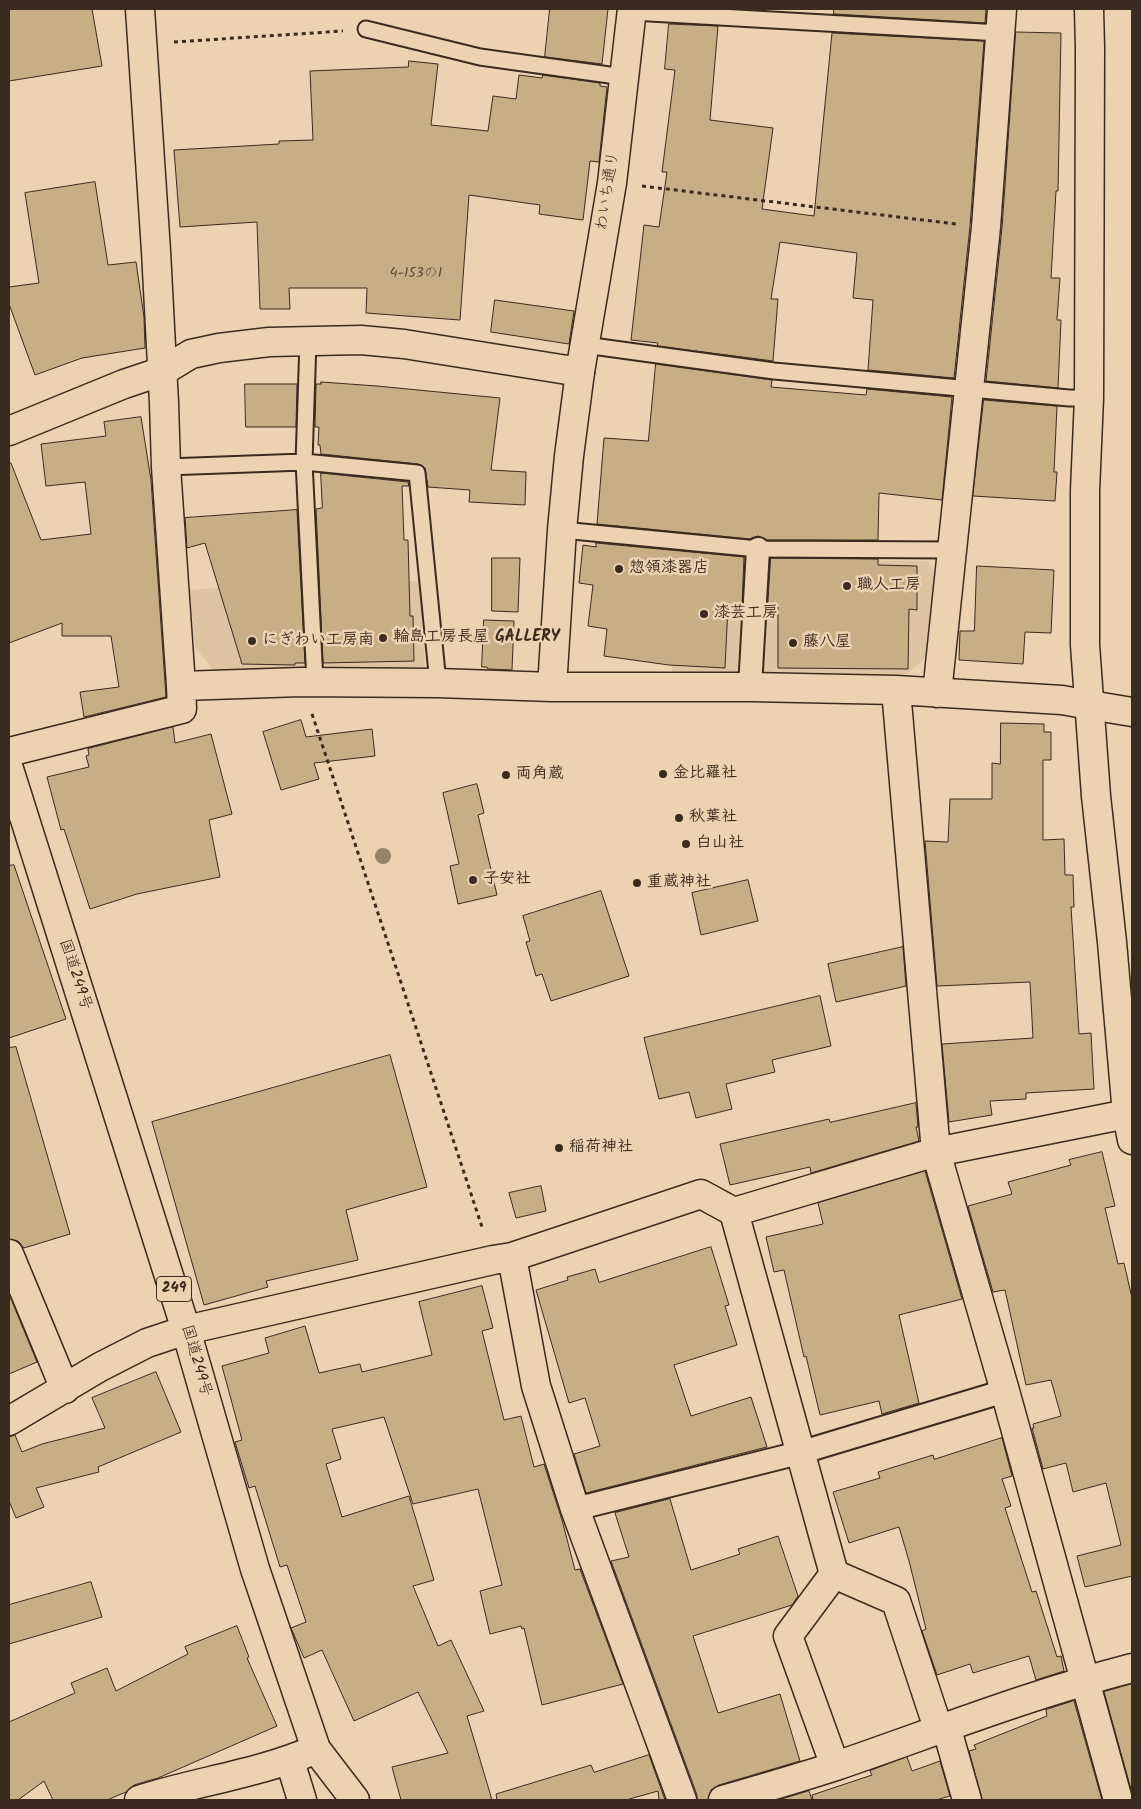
<!DOCTYPE html>
<html>
<head>
<meta charset="utf-8">
<style>
  body { margin:0 }
  #map { position:relative; width:1141px; height:1809px; overflow:hidden; background:#ecd2b3; font-family:Kalam,sans-serif }
  canvas { display:block }
  .frame { position:absolute; inset:0; border:10px solid #3b2a1e; pointer-events:none }
</style>
</head>
<body>
<div id="map">
<canvas width="1141" height="1809"></canvas>
<div class="frame"></div>
</div>
<script>
const g = document.querySelector('canvas').getContext('2d');
g.lineJoin = 'round';
function fill(path, color) {
  g.fillStyle = color;
  g.fill(path, 'evenodd');
}
function trace(path, color, width, dash) {
  g.strokeStyle = color;
  g.lineWidth = width;
  g.lineCap = dash ? 'butt' : 'round';
  g.setLineDash(dash || []);
  g.stroke(path);
}
function label(font, color, halo, rows, align = 'center') {
  g.font = font + ' Kalam,"Klee One",sans-serif';
  g.lineWidth = 5;
  g.setLineDash([]);
  g.textBaseline = 'middle';
  g.strokeStyle = halo;
  g.fillStyle = color;
  for (const [text, x, y, turn = 0] of rows) {
    g.save();
    g.translate(x, y);
    g.rotate((+turn || 0) * Math.PI / 180);
    g.textAlign = isNaN(turn) ? turn : align;
    if (halo) g.strokeText(text, 0, 0);
    g.fillText(text, 0, 0);
    g.restore();
  }
}
fill(new Path2D(`
  M678 553 739 560 927 561 936 574 929 655 907 674 672 673Z
  M307 580 420 581 425 667 213 670 195 647 190 590Z`), '#dec4a2');
const building = new Path2D(`
  M9 9H92L102 66 9 81Z
  M550 9H608L602 64 545 57Z
  M834 9H986L985 23 834 14Z
  M669 24 718 26 710 120 773 128 762 209 814 216 832 33 984 41 970 226 954 378 868 370 873 300 853 298 857 253 780 242 771 299H778L773 361 657 346 658 343 631 340 644 225 659 227 667 172H662L675 70 665 69Z
  M1016 32 1061 33 1058 191H1056L1051 278H1060L1057 320H1061L1058 388 986 381 1002 228Z
  M409 61 438 64 431 125 488 131 493 96 516 99 519 75 542 78 543 75 600 83V86L607 87 599 162 590 161 583 220 539 214 540 205 469 195 460 320 366 313 367 288H289L290 309H260L257 222 180 227 174 150 279 144V141L313 140 310 71 408 67Z
  M95 182 108 265 136 262 144 317 145 348 82 358 35 375 9 304V287L39 283 25 193Z
  M495 300 574 311 569 344 491 332Z
  M656 364 772 380 771 387 866 395 867 389 952 397 942 500 879 493 878 540H767L758 536 750 539 597 524 604 438 648 441Z
  M321 382 377 386 500 398 491 470 526 472 525 505 469 502 470 490 428 487 425 468 418 464 321 454 320 445H318L319 427H315L316 384H321Z
  M245 384H297L296 427H246Z
  M984 400 1057 406 1054 472H1057L1055 501 973 496Z
  M141 417 151 480 166 697 84 717 80 692 119 687 111 636H62V623L9 643V463H11L41 540 91 534 85 482 46 486 41 444 106 436 104 422Z
  M321 473 408 482 409 486H402L404 540H408L410 616H413L414 661 323 663 316 509 322 508Z
  M297 510 305 663H295V665L242 664 205 543 187 548 185 518Z
  M596 543 744 557 742 606H728L725 668 669 665 604 656 607 629 588 626 593 585 579 583 583 545 596 547Z
  M492 558H520L518 612 492 611Z
  M771 558 878 559V565L917 566V610L909 609 908 669 778 668V607H768Z
  M977 566 1054 570 1051 633 1025 632 1023 664 959 660 960 631H974Z
  M484 620 514 621 512 670 488 669 487 667H482Z
  M301 720 306 737 372 729 375 756 314 763 319 779 281 790 263 732Z
  M1001 723 1044 724V732H1051V760H1043V840L1064 839 1065 875H1073L1074 907H1071L1079 1034 1091 1033 1094 1089 1026 1093V1099L990 1101 992 1115 949 1122 942 1044 1033 1038 1030 982 937 986 925 841 948 842 950 799H992V763L1000 764Z
  M173 727 175 743 211 734 232 814 209 820 220 877 137 894 90 909 64 829 61 830 47 777 89 767 86 756 89 755 88 749Z
  M477 784 484 813 478 815 497 895 458 904 450 866 459 864 443 793Z
  M14 865 66 1019 9 1038V866Z
  M748 880 758 921 701 935 692 893Z
  M601 891 629 976 551 1001 542 974 536 976 526 942 530 941 523 916Z
  M903 947 906 986 836 1002 828 964Z
  M820 996 831 1046 772 1060 775 1072 726 1084 732 1109 696 1118 689 1092 659 1099 644 1038Z
  M16 1047 70 1234 24 1248 18 1241 9 1239V1048Z
  M390 1055 427 1187 346 1210 358 1260 266 1281 268 1287 204 1305 152 1122Z
  M916 1103 918 1127H916L919 1141 811 1173 810 1167 730 1185 720 1144 829 1119 830 1122Z
  M1102 1152 1115 1206 1105 1208 1118 1264 1124 1263 1132 1298V1576L1085 1587 1077 1556 1121 1545 1106 1483 1073 1492 1066 1463 1043 1469 1032 1428H1034L1033 1424 1061 1416 1051 1380 1026 1385 1005 1290 993 1292 968 1206 1012 1194 1008 1182 1071 1165 1069 1160Z
  M925 1171 962 1299 899 1315 919 1403 882 1414 879 1401 820 1415 806 1356 804 1357 784 1270 774 1272 766 1237 823 1224 818 1203Z
  M541 1186 546 1211 516 1218 509 1193Z
  M711 1247 729 1305 725 1306 737 1345 674 1365 691 1416 751 1397 767 1447 586 1493 574 1454 600 1446 585 1398 569 1403 536 1290 568 1280 567 1277 595 1269 599 1282Z
  M482 1286 493 1328 482 1331 504 1420 521 1416 534 1467 544 1464 562 1520 575 1570 580 1569 623 1684 542 1705 524 1628 522 1629 521 1626 490 1634 480 1591 502 1585 478 1489 413 1504 384 1417 332 1429 341 1459 326 1464 342 1517 409 1496 434 1580 413 1586 438 1646 451 1640 484 1711 467 1716 492 1800H401L392 1767 448 1753 418 1692 354 1721 322 1650 304 1658 291 1628 306 1622 287 1565 280 1567 255 1486 249 1488 235 1442 242 1440 222 1366 269 1353 265 1338 305 1326 319 1373 360 1364 362 1372 432 1355 419 1302Z
  M9 1294 37 1362 9 1374Z
  M156 1372 181 1432 98 1467 99 1472 36 1488 44 1507 16 1518 9 1501V1437L15 1435 22 1452 42 1444 105 1428 92 1398Z
  M1002 1438 1012 1476 1002 1479 1011 1506 1005 1508 1032 1592 1036 1591 1057 1657 1061 1656 1064 1671 1036 1680 1029 1656 973 1673 970 1664 937 1675 922 1631 926 1629 909 1561 899 1527 849 1543 833 1492 880 1478 878 1472 933 1455 934 1459Z
  M670 1499 691 1570 740 1554 738 1549 778 1536 798 1596 792 1605 693 1636 718 1713 780 1694 800 1761 719 1785 711 1790 708 1800H697V1795L611 1561 629 1557 615 1513Z
  M91 1582 102 1617 9 1644V1605Z
  M237 1626 249 1657 247 1658 277 1726 158 1778 134 1785 126 1792 107 1800H53L44 1781 18 1800H9V1722L75 1693 71 1683 107 1668 116 1691 188 1654 185 1647Z
  M1132 1684V1793L1104 1692Z
  M1074 1701 1102 1800H982L969 1751 976 1749 974 1745 1047 1716 1046 1710Z
  M649 1755 665 1800H659L658 1791 626 1800H497L496 1794 591 1765 594 1772Z
  M907 1757 912 1771 940 1761 950 1796 936 1800H813L812 1795 872 1775 870 1771Z
  M809 1791 812 1800H778L798 1794Z`);
fill(building, '#c7ae85');
trace(building, '#3b2a1e', 1);
const service = new Path2D(`
  M632 12 1000 33
  M366 29 480 57 624 77
  M308 341 304 462 315 682
  M585 345 774 371 1069 398H1089
  M166 467 304 462 417 473 438 683
  M562 530 758 549 952 550`);
const pedestrian = new Path2D(`
  M750 687 758 549
  M575 1509 799 1453 1005 1391`);
const minor = new Path2D(`
  M140 9 156 251 164 403 166 467 181 686
  M552 687 562 530 569 456 580 372 612 183 632 9
  M896 690 936 1152 1005 1391 1118 1800
  M937 693 986 227 1002 9
  M9 752 182 709 181 686 301 682 438 683 552 687H750L896 690 1062 700 1090 705
  M734 1212 834 1574 788 1636 835 1766
  M9 1254 65 1389
  M512 1257 536 1386 575 1509 682 1800
  M9 1421 100 1367 147 1343 186 1330 493 1260 512 1257 701 1194 734 1212 936 1152 1127 1114
  M834 1574 896 1601 938 1728
  M946 1726 967 1800
  M290 1761 302 1800
  M139 1800C197 1781 260 1774 316 1749
  M723 1800C761 1789 799 1778 836 1766 935 1732 1031 1694 1132 1668`);
const tertiary = new Path2D(`
  M1089 9 1090 48 1089 398 1085 491V645L1096 796 1112 942 1127 1114 1132 1140
  M9 431 124 384 163 371 191 354 219 348 269 342 361 340 404 344 580 372
  M1090 705 1132 712`);
const trunk = new Path2D(`
  M9 769 186 1330 255 1569 316 1749 355 1800`);
trace(service, '#3b2a1e', 19);
trace(pedestrian, '#3b2a1e', 26);
trace(minor, '#3b2a1e', 31);
trace(tertiary, '#3b2a1e', 31);
trace(trunk, '#3b2a1e', 31);
trace(new Path2D(`
  M174 42 343 31
  M642 186 956 224
  M312 714 483 1230`), '#3b2a1e', 3, [4, 4]);
trace(service, '#ecd2b3', 15);
trace(pedestrian, '#ecd2b3', 22);
trace(minor, '#ecd2b3', 28);
trace(tertiary, '#ecd2b3', 28);
trace(trunk, '#ecd2b3', 28);
g.fillStyle = '#96846a';
for (const [x, y] of [
  [383,856]
]) {
  g.beginPath();
  g.arc(x, y, 8, 0, 2 * Math.PI);
  g.fill();
}
for (const [x, y, r, color] of [
  [619,569,5,"#3b2a1e"],
  [847,586,5,"#3b2a1e"],
  [704,614,5,"#3b2a1e"],
  [383,638,5,"#3b2a1e"],
  [252,641,5,"#3b2a1e"],
  [793,643,5,"#3b2a1e"],
  [663,774,5,"#3b2a1e"],
  [506,775,5,"#3b2a1e"],
  [679,818,5,"#3b2a1e"],
  [686,844,5,"#3b2a1e"],
  [473,880,5,"#3b2a1e"],
  [637,883,5,"#3b2a1e"],
  [559,1148,5,"#3b2a1e"]
]) {
  const dot = new Path2D();
  dot.arc(x, y, r, 0, 2 * Math.PI);
  g.fillStyle = color;
  g.fill(dot);
  trace(dot, '#ecd2b3', 2);
}
label('14px', '#5e4b38', null, [
  ["4-153の1",416,275]
]);
for (const [x, y, w] of [
  [174,1289,35]
]) {
  const box = new Path2D();
  box.roundRect(x - w / 2, y - 12.5, w, 25, 4);
  g.fillStyle = '#ecd2b3';
  g.fill(box);
  trace(box, '#3b2a1e', 1);
}
label('bold 15px', '#3b2a1e', null, [
  ["249",174,1289]
]);
label('16px', '#3b2a1e', '#ecd2b3', [
  ["わいち通り",609,191,-81],
  ["国道249号",74,975,72],
  ["国道249号",195,1361,74]
]);
label('bold 16px', '#3b2a1e', '#ecd2b3', [
  ["惣領漆器店",629,569],
  ["職人工房",857,586],
  ["漆芸工房",714,614],
  ["輪島工房長屋 GALLERY",393,638],
  ["にぎわい工房南",262,641],
  ["藤八屋",803,643],
  ["金比羅社",673,774],
  ["両角蔵",516,775],
  ["秋葉社",689,818],
  ["白山社",696,844],
  ["子安社",483,880],
  ["重蔵神社",647,883],
  ["稲荷神社",569,1148]
], 'left');
</script>
</body>
</html>
